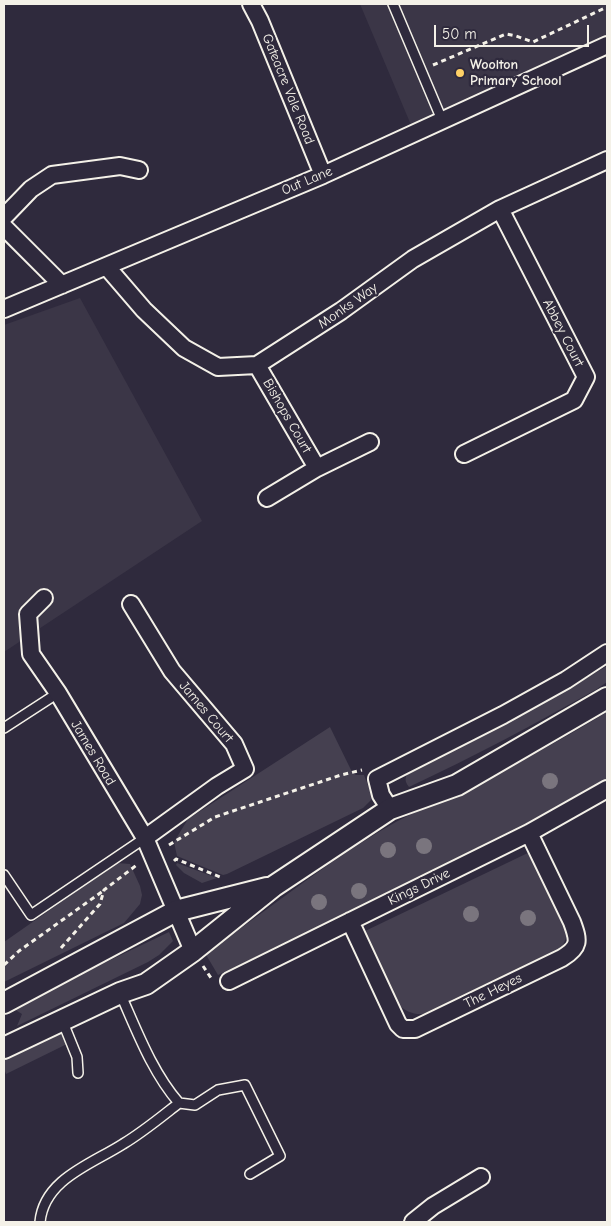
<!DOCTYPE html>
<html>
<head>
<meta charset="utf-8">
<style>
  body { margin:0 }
  #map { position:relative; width:611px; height:1226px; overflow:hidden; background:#2f2a3d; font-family:"Comic Neue",sans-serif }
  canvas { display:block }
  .frame { position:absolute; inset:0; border:5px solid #f4f1e8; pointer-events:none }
  .scale { position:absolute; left:434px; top:25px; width:155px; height:22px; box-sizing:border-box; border:2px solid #f4f1e8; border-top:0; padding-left:6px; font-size:15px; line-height:18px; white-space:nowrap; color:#f4f1e8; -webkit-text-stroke:4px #2f2a3d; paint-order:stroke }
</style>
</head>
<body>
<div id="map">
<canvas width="611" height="1226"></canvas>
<div class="frame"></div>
<div class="scale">50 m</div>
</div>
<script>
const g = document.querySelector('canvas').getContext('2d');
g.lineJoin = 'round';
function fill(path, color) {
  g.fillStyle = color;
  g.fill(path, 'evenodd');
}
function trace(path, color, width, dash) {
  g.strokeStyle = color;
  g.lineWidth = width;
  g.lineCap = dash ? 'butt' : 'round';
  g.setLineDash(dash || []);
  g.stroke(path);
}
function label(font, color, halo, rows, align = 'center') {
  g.font = font + ' "Comic Neue",sans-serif';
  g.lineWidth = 4.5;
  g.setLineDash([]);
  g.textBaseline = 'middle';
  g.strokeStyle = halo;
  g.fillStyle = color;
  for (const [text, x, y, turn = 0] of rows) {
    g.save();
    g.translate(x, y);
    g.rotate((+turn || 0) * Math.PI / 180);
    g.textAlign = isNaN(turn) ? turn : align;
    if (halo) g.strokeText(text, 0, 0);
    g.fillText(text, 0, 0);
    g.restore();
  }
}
fill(new Path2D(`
  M360 4H607V37L488 92 411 125Z
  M80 298 202 521 4 652V325Z`), '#3b3647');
fill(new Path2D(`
  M607 666V682L597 689C535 724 473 757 409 787 404 781 405 777 409 771L525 714Z
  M607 712V782C481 853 349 913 218 975L205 953C267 912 324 863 389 826 411 813 434 804 457 793 508 768 559 742 607 712Z
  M330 727 352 772 356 775H364L373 798 363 808 227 874 223 875 177 856 174 842 188 819Z
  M532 851 567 928C567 939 564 946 555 953L430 1013C417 1016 406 1013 397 1003L363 932Z
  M117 863 130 864 140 886 142 895 140 904 124 923 4 982V942Z
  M177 863 217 878 202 883 184 873 176 865Z
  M169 932 173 941 159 955 148 962 17 1026 22 1014 14 1009H8Z
  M57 1032 63 1035 67 1044 6 1074 4 1069V1056Z`), '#454050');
const service = new Path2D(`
  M393 4 442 120
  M4 728 58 693
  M4 875 31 915 145 838
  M120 993C137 1031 152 1072 179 1103L195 1105 218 1090 245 1085 280 1156 250 1174
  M62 1020 77 1057 78 1073
  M40 1222C44 1179 92 1164 123 1144 143 1132 161 1117 179 1103`);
const minor = new Path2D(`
  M251 4 260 21 323 175
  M4 217 31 189 52 175 120 166 139 170
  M4 227 62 285
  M107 267 144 310 184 348 218 367 257 365 341 311 413 259 500 209 607 160
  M4 309 323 175 607 45
  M257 365 317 468 370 442
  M464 454 574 400 586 377 500 209
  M267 498 317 468
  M44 598 28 614 31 654 58 693 145 838 193 951
  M131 604 172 671 234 744 245 769 217 786 145 838
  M390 809 381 795 377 779 503 715 566 680 607 653
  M350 921 398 1024 403 1029H415L562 958C580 947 579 941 572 922L529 833
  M229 981 529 833 607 789
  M413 1222 433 1206 481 1177`);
const tertiary = new Path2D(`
  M4 1003 176 911 267 888
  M4 1048 120 993 146 984 193 951 274 886 390 809 457 785 607 698`);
trace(service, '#f4f1e8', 12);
trace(minor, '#f4f1e8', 20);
trace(tertiary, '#f4f1e8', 24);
trace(new Path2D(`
  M433 65 506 34 516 36 533 42 607 7
  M169 845 215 817 341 775 362 770
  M174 861 176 859 220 877 222 880
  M61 948 100 904 104 890 138 864
  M4 965 19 951 103 891
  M203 966 211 978`), '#f4f1e8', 3, [5, 4]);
trace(service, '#2f2a3d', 9);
trace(minor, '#2f2a3d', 16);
trace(tertiary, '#2f2a3d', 20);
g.fillStyle = '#7a757e';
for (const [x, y] of [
  [550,781],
  [424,846],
  [388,850],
  [359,891],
  [319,902],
  [471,914],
  [528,918]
]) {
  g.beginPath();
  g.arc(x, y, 8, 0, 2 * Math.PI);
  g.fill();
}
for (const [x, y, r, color] of [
  [460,73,5,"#ffd166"]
]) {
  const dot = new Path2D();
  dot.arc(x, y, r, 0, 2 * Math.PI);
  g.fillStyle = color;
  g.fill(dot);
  trace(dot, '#2f2a3d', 2);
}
label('bold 14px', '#f4f1e8', '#2f2a3d', [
  ["Woolton",470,65],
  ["Primary School",470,81]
], 'left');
label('14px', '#f4f1e8', '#2f2a3d', [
  ["Gateacre Vale Road",288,89,68],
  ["Out Lane",307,181,-23],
  ["Monks Way",348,306,-35],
  ["Abbey Court",563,333,63],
  ["Bishops Court",287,416,60],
  ["James Court",206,712,50],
  ["James Road",93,753,59],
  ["Kings Drive",419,887,-26],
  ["The Heyes",493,991,-26]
]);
</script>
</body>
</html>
